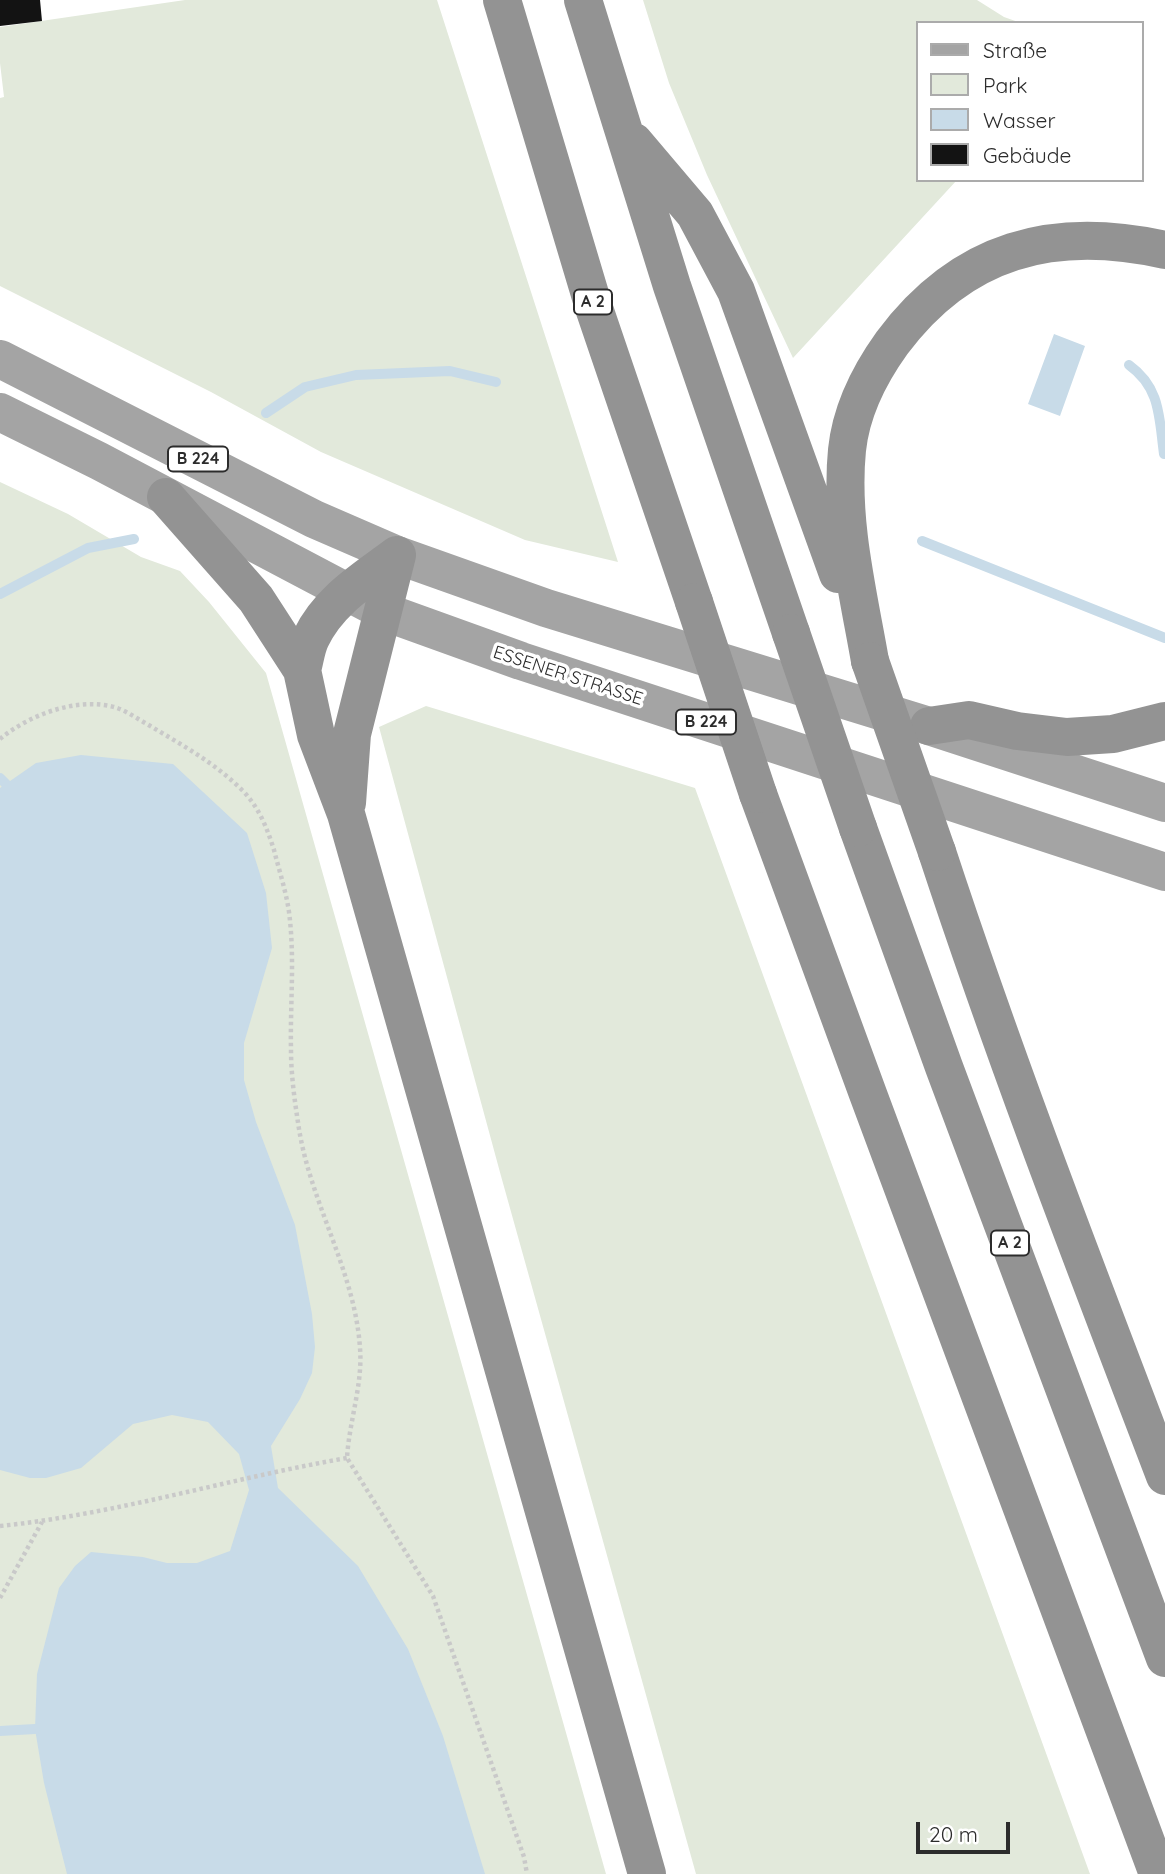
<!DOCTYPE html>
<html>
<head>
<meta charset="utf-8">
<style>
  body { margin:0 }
  #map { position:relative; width:1165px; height:1874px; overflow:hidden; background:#fff; font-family:Quicksand,sans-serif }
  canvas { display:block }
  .legend { position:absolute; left:916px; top:21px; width:228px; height:161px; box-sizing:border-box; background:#fff; border:2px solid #ababab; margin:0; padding:9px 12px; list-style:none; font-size:21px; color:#2c2c2c }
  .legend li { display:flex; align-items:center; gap:14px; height:35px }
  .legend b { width:35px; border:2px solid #ababab }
  .scale { position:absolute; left:916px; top:1822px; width:94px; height:32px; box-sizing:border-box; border:4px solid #2c2c2c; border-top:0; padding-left:9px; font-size:21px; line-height:24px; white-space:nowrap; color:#2c2c2c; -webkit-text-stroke:5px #fff; paint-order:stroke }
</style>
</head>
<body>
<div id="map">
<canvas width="1165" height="1874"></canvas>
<ul class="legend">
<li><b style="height:9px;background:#a4a4a4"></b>Straße</li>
<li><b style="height:19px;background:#e2e9db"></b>Park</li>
<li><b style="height:19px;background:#c8dbe8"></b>Wasser</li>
<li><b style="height:19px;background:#131313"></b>Gebäude</li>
</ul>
<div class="scale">20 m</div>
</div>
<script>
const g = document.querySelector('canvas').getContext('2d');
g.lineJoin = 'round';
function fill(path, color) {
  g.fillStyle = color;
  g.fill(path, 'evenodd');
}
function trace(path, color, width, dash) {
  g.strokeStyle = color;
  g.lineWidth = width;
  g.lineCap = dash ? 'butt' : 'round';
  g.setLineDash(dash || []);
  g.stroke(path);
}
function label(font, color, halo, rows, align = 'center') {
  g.font = font + ' Quicksand,sans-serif';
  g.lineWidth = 7;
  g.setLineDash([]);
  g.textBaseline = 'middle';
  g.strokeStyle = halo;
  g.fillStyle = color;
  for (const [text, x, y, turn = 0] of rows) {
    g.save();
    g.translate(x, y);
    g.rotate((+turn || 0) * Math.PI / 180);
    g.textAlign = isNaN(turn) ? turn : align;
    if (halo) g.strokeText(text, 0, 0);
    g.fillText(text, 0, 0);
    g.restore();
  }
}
fill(new Path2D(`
  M185 0H437L618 562 525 540 321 452 211 392 0 286V98L4 97 0 63V27Z
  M643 0H977L1004 17 1021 23H918V180H957L793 358 707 175 669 83Z
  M0 482 68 514 141 557 180 571 209 602 266 673 606 1874H0Z
  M426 706 695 788 1090 1874H696L501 1176 379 727Z`), '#e2e9db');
fill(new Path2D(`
  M1054 334 1085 346 1060 416 1028 404Z
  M81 755 173 764 247 833 266 893 272 948 244 1043V1080L256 1122 295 1225 312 1314 315 1347 312 1373 300 1399 271 1446 278 1488 358 1566 408 1649 443 1736 485 1874H67L44 1783 35 1729 37 1674 59 1588 75 1566 91 1552 143 1557 167 1563H197L230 1551 249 1490 239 1454 208 1422 172 1415 133 1424 81 1468 46 1478H30L0 1470V788L36 763Z`), '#c8dbe8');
trace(new Path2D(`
  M1129 365C1161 388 1159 418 1164 454
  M266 413 305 387 356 375 450 371 496 382
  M922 541 1165 638
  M0 594 88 548 134 539
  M0 778 6 784
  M0 1731 35 1729`), '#c8dbe8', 10);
fill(new Path2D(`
  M0 0H40L42 21 0 26Z`), '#131313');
trace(new Path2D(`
  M0 739C29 715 76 697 114 707 125 710 136 718 147 724 180 744 214 762 242 790 259 807 267 828 274 850 279 870 286 891 289 912 295 958 290 1004 291 1050 291 1076 295 1103 299 1129 311 1204 355 1272 360 1348 363 1384 349 1422 347 1458L433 1596 524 1857 527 1874
  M0 1526C117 1514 231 1478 347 1458
  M0 1598 42 1522`), '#c9c9c9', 4.5, [3.5, 3.5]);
trace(new Path2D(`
  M0 359 314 519 397 555 546 608 929 726 1165 803
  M0 412 99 461 385 612 521 661 1165 872`), '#a4a4a4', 38);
trace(new Path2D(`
  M502 0 595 311 694 602
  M583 0 672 286 791 633
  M634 142 695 214 736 291 838 574
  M166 497 256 599 302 670 316 735 346 814 647 1874
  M870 661C858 592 840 521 847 450 851 411 869 375 892 343 962 249 1053 225 1165 250
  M302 670C305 660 306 648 311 638 329 600 365 579 397 555
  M929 726 969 720 1017 731 1067 737 1113 734 1165 721
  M758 794 868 1094 1158 1874
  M347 803 352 734 397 555
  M858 828 944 1067 1165 1658
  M937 852C1006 1062 1086 1269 1165 1476`), '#939393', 38);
trace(new Path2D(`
  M694 602 758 794
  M791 633 858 828
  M870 661 937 852`), '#939393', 38);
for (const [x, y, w] of [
  [593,302,38],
  [198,459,60],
  [706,722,60],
  [1010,1243,38]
]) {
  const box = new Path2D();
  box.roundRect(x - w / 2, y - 12.5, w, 25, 5);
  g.fillStyle = '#fff';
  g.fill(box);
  trace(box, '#2c2c2c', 2);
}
label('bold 16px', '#2c2c2c', null, [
  ["A 2",593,302],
  ["B 224",198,459],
  ["B 224",706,722],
  ["A 2",1010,1243]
]);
label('18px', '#2c2c2c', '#fff', [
  ["ESSENER STRASSE",568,676,18]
]);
</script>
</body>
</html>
